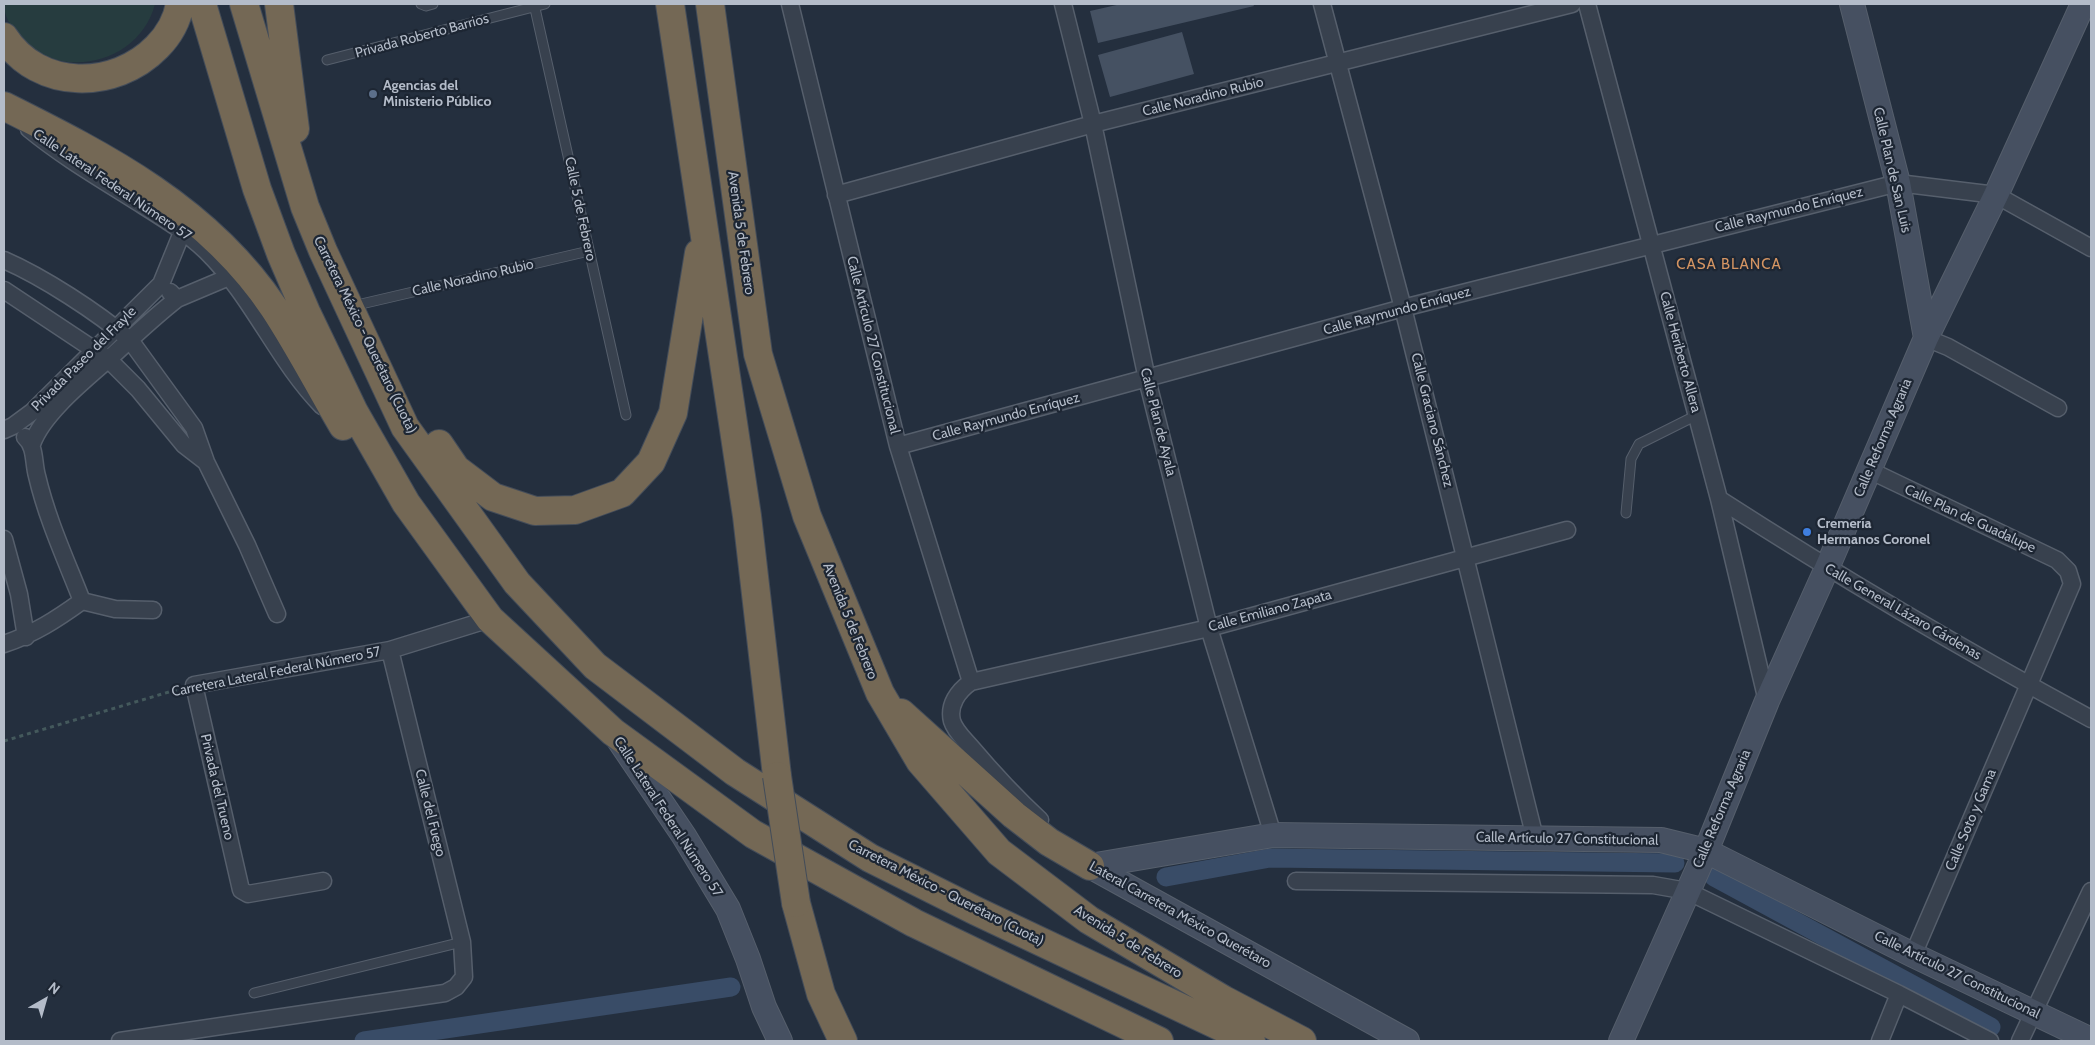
<!DOCTYPE html>
<html>
<head>
<meta charset="utf-8">
<style>
  body { margin:0 }
  #map { position:relative; width:2095px; height:1045px; overflow:hidden; background:#242f3e; font-family:Cabin,sans-serif }
  canvas { display:block }
  .frame { position:absolute; inset:0; border:5px solid #b4bcc9; pointer-events:none }
  .north { position:absolute; left:20px; top:975px; width:50px; height:50px; -webkit-text-stroke:4px #1d2633; paint-order:stroke; rotate:38deg; font-size:14px; font-weight:700; line-height:20px; text-align:center; color:#b4bcc9 }
  .north::after { content:''; display:block; margin:auto; width:18px; height:22px; background:#b4bcc9; clip-path:polygon(50% 0,100% 100%,50% 72%,0 100%) }
</style>
</head>
<body>
<div id="map">
<canvas width="2095" height="1045"></canvas>
<div class="frame"></div>
<div class="north">N</div>
</div>
<script>
const g = document.querySelector('canvas').getContext('2d');
g.lineJoin = 'round';
function fill(path, color) {
  g.fillStyle = color;
  g.fill(path, 'evenodd');
}
function trace(path, color, width, dash) {
  g.strokeStyle = color;
  g.lineWidth = width;
  g.lineCap = dash ? 'butt' : 'round';
  g.setLineDash(dash || []);
  g.stroke(path);
}
function label(font, color, halo, rows, align = 'center') {
  g.font = font + ' Cabin,sans-serif';
  g.lineWidth = 4.5;
  g.setLineDash([]);
  g.textBaseline = 'middle';
  g.strokeStyle = halo;
  g.fillStyle = color;
  for (const [text, x, y, turn = 0] of rows) {
    g.save();
    g.translate(x, y);
    g.rotate((+turn || 0) * Math.PI / 180);
    g.textAlign = isNaN(turn) ? turn : align;
    if (halo) g.strokeText(text, 0, 0);
    g.fillText(text, 0, 0);
    g.restore();
  }
}
fill(new Path2D(`
  M4 4H155C140 64 57 84 18 34 10 25 4 16 4 4Z`), '#263c3f');
trace(new Path2D(`
  M1166 877 1270 858 1675 863
  M1714 877 1991 1027
  M364 1041 731 987`), '#394c67', 19);
fill(new Path2D(`
  M1121 4H1253L1254 6 1098 43 1090 11Z
  M1182 32 1194 74 1110 97 1098 55Z`), '#455162');
const lane = new Path2D(`
  M421 4 426 6 433 4
  M534 4 626 415
  M327 60 545 4
  M357 305 589 251
  M1626 513 1631 459 1639 444 1697 415
  M254 993 462 942`);
const street = new Path2D(`
  M790 4 898 446 971 682
  M1063 4 1093 124 1147 379 1209 628 1273 835
  M1322 4 1403 308 1535 838
  M1587 4 1719 499 1767 701
  M29 129C63 157 101 179 139 203 163 218 186 232 206 251 253 297 277 360 322 406
  M836 195 1093 124 1572 4
  M4 260C43 277 97 312 130 340L194 428 206 462 247 545 277 614
  M4 290 108 359 138 389 184 445 206 462
  M170 292 177 299 229 277
  M1926 338 1948 347 2058 408
  M4 430 13 426 32 412 161 284 183 230
  M25 437C36 447 33 462 37 476 47 519 66 560 82 601
  M32 444C43 413 86 379 111 357 133 337 154 317 177 299
  M898 446 1403 308 1898 183 1996 195 2091 248
  M1869 470 2057 560 2068 571 2072 584 1913 955
  M1719 499C1840 577 1964 650 2091 719
  M4 539 19 594 26 637
  M4 644C34 634 57 619 82 601L115 609 153 610
  M1040 820C1015 797 992 772 970 746 964 739 955 731 952 721 948 705 958 691 971 682L1209 628 1567 530
  M323 881 248 894 241 890 194 685 390 650 490 619
  M1296 881 1653 885 1687 891 1899 994 1990 1041
  M120 1041 445 993 456 987 464 977 462 942 390 650
  M1880 1041 1899 994
  M2020 1041 2091 891`);
const secondary = new Path2D(`
  M1852 4 1898 183 1926 338
  M619 740 684 836 728 909 748 959 764 1007 780 1041
  M1090 866 1273 835 1661 840 1706 851 1913 955 2091 1040
  M1090 866 1407 1041
  M1621 1041 1706 851 1767 701 1827 568 1926 338 1996 195 2083 4`);
const highway = new Path2D(`
  M202 4 257 189 281 254 306 312 354 412 406 503 490 619 613 732 753 834 914 923 1159 1041
  M244 4 305 207 323 251 405 427 517 583 595 666 735 772 870 858 976 911 1251 1041
  M279 4 295 129
  M670 4 747 516 777 776
  M710 4 758 354 807 516 880 693 920 761 999 852 1089 920 1224 1000 1302 1041
  M4 37C39 91 115 90 157 47 169 35 177 21 180 4
  M4 106C106 157 208 209 274 308 299 346 320 387 343 426
  M439 444 456 469 493 497 535 511 575 510 622 493 651 462 673 413 699 253
  M901 713 1014 815 1049 842 1090 866
  M796 903 821 994 843 1041`);
trace(lane, '#565f6c', 11);
trace(street, '#565f6c', 19);
trace(secondary, '#565f6c', 26);
trace(highway, '#434c59', 30);
trace(new Path2D(`
  M4 741 179 689`), '#44595c', 3, [4, 4]);
trace(lane, '#38414e', 9);
trace(street, '#38414e', 16);
trace(secondary, '#465061', 24);
trace(highway, '#746855', 28);
const highwayBridge = new Path2D(`
  M777 776 796 903`);
trace(highwayBridge, '#434c59', 30, []);
trace(highwayBridge, '#746855', 28);
for (const [x, y, r, color] of [
  [373,94,5,"#5c6f8a"],
  [1807,532,5,"#3f7fe0"]
]) {
  const dot = new Path2D();
  dot.arc(x, y, r, 0, 2 * Math.PI);
  g.fillStyle = color;
  g.fill(dot);
  trace(dot, '#1d2633', 2);
}
label('14px', '#b4bcc9', '#1d2633', [
  ["Privada Roberto Barrios",422,36,-15],
  ["Calle Noradino Rubio",1203,97,-14],
  ["Calle Plan de San Luis",1892,170,77],
  ["Calle Lateral Federal Número 57",112,185,34],
  ["Calle 5 de Febrero",580,209,78],
  ["Calle Raymundo Enríquez",1789,210,-14],
  ["Avenida 5 de Febrero",741,233,82],
  ["Calle Noradino Rubio",473,278,-13],
  ["Calle Raymundo Enríquez",1397,311,-15],
  ["Carretera México - Querétaro (Cuota)",365,335,64],
  ["Calle Artículo 27 Constitucional",873,345,76],
  ["Calle Heriberto Allera",1680,352,75],
  ["Privada Paseo del Frayle",84,359,-45],
  ["Calle Raymundo Enríquez",1006,417,-15],
  ["Calle Graciano Sánchez",1432,420,76],
  ["Calle Plan de Ayala",1158,422,76],
  ["Calle Reforma Agraria",1883,438,-67],
  ["Calle Plan de Guadalupe",1970,519,25],
  ["Calle Emiliano Zapata",1270,611,-15],
  ["Calle General Lázaro Cárdenas",1903,612,30],
  ["Avenida 5 de Febrero",850,621,68],
  ["Carretera Lateral Federal Número 57",276,672,-11],
  ["Privada del Trueno",217,787,77],
  ["Calle Reforma Agraria",1722,809,-67],
  ["Calle del Fuego",430,813,76],
  ["Calle Lateral Federal Número 57",668,817,57],
  ["Calle Soto y Gama",1971,820,-67],
  ["Calle Artículo 27 Constitucional",1567,839,1],
  ["Carretera México - Querétaro (Cuota)",946,893,27],
  ["Lateral Carretera México Querétaro",1180,915,29],
  ["Avenida 5 de Febrero",1128,942,32],
  ["Calle Artículo 27 Constitucional",1957,975,26]
]);
label('bold 14px', '#b4bcc9', '#1d2633', [
  ["Agencias del",383,86],
  ["Ministerio Público",383,102],
  ["Cremería",1817,524],
  ["Hermanos Coronel",1817,540]
], 'left');
g.letterSpacing = '1px';
label('15px', '#d59563', '#1d2633', [
  ["CASA BLANCA",1729,265]
]);
g.letterSpacing = '0px';
</script>
</body>
</html>
